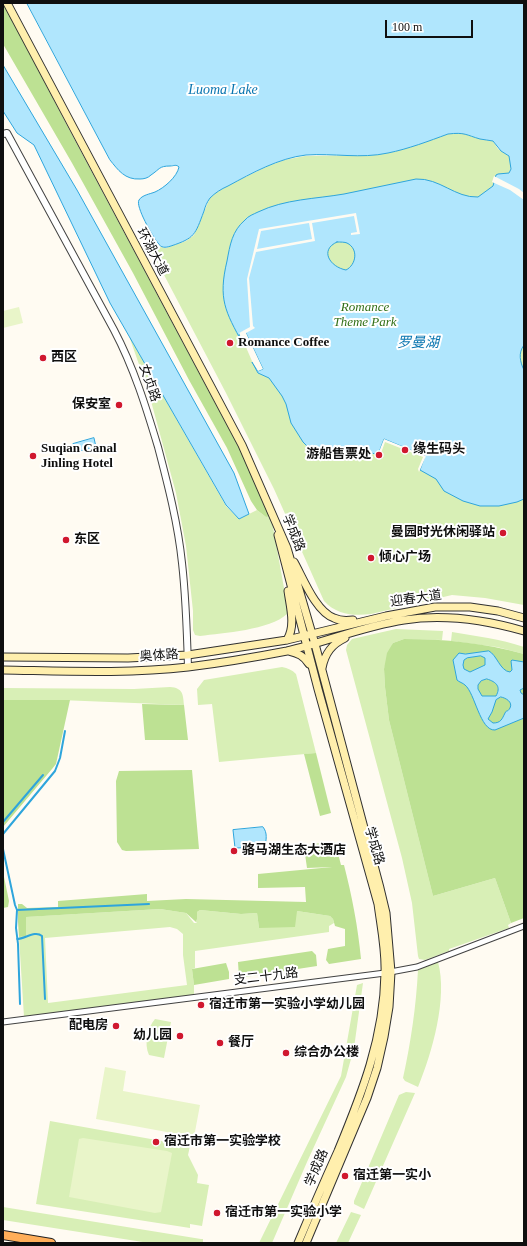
<!DOCTYPE html>
<html>
<head>
<meta charset="utf-8">
<style>
  body { margin:0 }
  #map { position:relative; width:527px; height:1246px; overflow:hidden; background:#fffbf2; font-family:"Times New Roman",serif }
  canvas { display:block }
  .frame { position:absolute; inset:0; border:4px solid #0f0f0f; pointer-events:none }
  .scale { position:absolute; left:385px; top:20px; width:88px; height:18px; box-sizing:border-box; border:2px solid #0f0f0f; border-top:0; padding-left:5px; font-size:12px; line-height:14px; white-space:nowrap; color:#0f0f0f; -webkit-text-stroke:3px #fff; paint-order:stroke }
</style>
</head>
<body>
<div id="map">
<canvas width="527" height="1246"></canvas>
<div class="frame"></div>
<div class="scale">100 m</div>
</div>
<script>
const g = document.querySelector('canvas').getContext('2d');
g.lineJoin = 'round';
function fill(path, color) {
  g.fillStyle = color;
  g.fill(path, 'evenodd');
}
function trace(path, color, width, dash) {
  g.strokeStyle = color;
  g.lineWidth = width;
  g.lineCap = dash ? 'butt' : 'round';
  g.setLineDash(dash || []);
  g.stroke(path);
}
function label(font, color, halo, rows, align = 'center') {
  g.font = font + ' "Times New Roman","Noto Sans SC",serif';
  g.lineWidth = 4;
  g.setLineDash([]);
  g.textBaseline = 'middle';
  g.strokeStyle = halo;
  g.fillStyle = color;
  for (const [text, x, y, turn = 0] of rows) {
    g.save();
    g.translate(x, y);
    g.rotate((+turn || 0) * Math.PI / 180);
    g.textAlign = isNaN(turn) ? turn : align;
    if (halo) g.strokeText(text, 0, 0);
    g.fillText(text, 0, 0);
    g.restore();
  }
}
fill(new Path2D(`
  M458 133H465L481 139 493 141 498 149 509 156 511 164 510 172C500 180 500 165 493 186L524 208V605L485 598 452 595 371 614C354 616 337 615 324 601L274 489 226 393 152 252 161 247 166 248 186 241 194 235 210 198 217 192 227 186 268 166 284 160 305 156 373 155 388 153 448 134Z
  M129 336 226 506 239 519 257 510 266 517 271 516 288 610 287 614C270 630 223 633 200 636L195 635 193 630V611L186 546 176 493 148 390Z
  M396 629 443 631 442 640 404 639 393 643 384 669 385 687 389 720 433 896 495 878 511 923 508 925 509 928 449 949V951L425 960 419 959 418 956 412 903 402 858 346 650 347 645 352 639Z
  M452 632C476 636 500 639 524 647V654L497 647 451 641Z
  M282 667C288 668 292 670 296 674L316 753 219 762 212 704 198 705 197 689 204 680Z
  M170 687C183 688 183 694 184 705L60 700H3V688L134 689Z
  M160 909 186 913 194 923H197L196 922 197 919V912L200 910 241 914 257 913 259 928 297 911 330 916 333 919 334 923 329 926V932L195 951V968L192 969 194 985V996L24 1017 19 937 26 935 25 917ZM170 927 177 929 183 934V955L187 985 48 1003 45 938Z
  M438 962C448 998 432 1053 418 1087L405 1081 403 1078C411 1041 416 1007 418 970Z
  M363 983 354 1048 346 1077 307 1162 272 1243H259L341 1076 357 985Z
  M155 1019 171 1022 164 1058 149 1055C144 1044 147 1028 155 1019Z
  M406 1092 415 1093 364 1209 354 1204V1201L399 1095Z
  M50 1121 190 1146 188 1155 198 1175 197 1183 209 1185 202 1226 190 1224V1228L36 1204Z
  M3 1207 201 1239H203V1243H149L3 1220Z
  M351 1212 361 1215 348 1243H336Z`), '#d8efb6');
fill(new Path2D(`
  M3 3 70 131 239 448 271 516 266 517 257 510 251 501 227 448 189 380 133 273 72 163 3 44Z
  M404 639C445 639 485 643 524 654V918L511 923 495 878 433 896 389 720 385 687 384 669 387 653 393 643Z
  M3 700H70L56 764 52 769 3 827Z
  M142 704 184 705 188 740H145Z
  M316 753 331 813 320 816 304 754Z
  M192 770 199 849 126 851 122 850 117 842 116 781 119 771Z
  M335 842 341 865H344C352 896 358 927 361 959L329 964 326 960 328 949 345 946V929L335 926 333 919 330 916 297 911 295 927 259 928 257 913 241 914 200 910 197 912V919L196 922 186 913 160 909 26 917V936L19 937 18 922V904H22L27 908 58 907V901L147 894V901L186 899 306 902 305 887 258 888V874L332 867 307 868 304 847 312 844Z
  M3 872 9 901 8 907 3 908Z
  M312 951 316 955 317 966 239 978 238 962Z
  M226 963 229 972V979L194 985 192 969Z`), '#bde193');
fill(new Path2D(`
  M19 307 23 323 3 328V311Z
  M105 1067 126 1071 123 1091 200 1105 194 1137 96 1119Z
  M83 1138 167 1151 172 1153 161 1212 155 1213 69 1197 79 1139Z`), '#e9f5c9');
const water = new Path2D(`
  M27 3H524V345C518 353 520 362 524 370V499L517 502 499 506H480L463 501 444 491 436 479 420 470 425 456 384 439 378 455 360 449 338 450 321 454 309 448 303 442 291 423 286 404 282 396 269 378 258 373 252 362 258 371 263 369 245 331 239 334 244 344H243C225 311 218 299 227 261 230 245 232 231 245 220 248 216 254 214 258 212 285 199 315 199 344 194 368 189 392 184 416 179 440 178 455 198 478 197L493 186 496 175 498 174 509 173 511 169 509 156 501 151 493 141C489 140 484 140 480 139 466 135 465 132 448 134 429 141 408 149 388 153 361 159 333 153 306 155 279 158 252 173 228 186 221 189 215 193 210 198 207 202 205 207 204 211 195 235 195 238 171 246 165 248 161 248 158 243 153 237 135 206 139 200 142 195 150 194 155 192 164 188 177 177 179 167 176 164 174 166 170 166 159 166 160 169 151 175 148 178 144 179 140 179 125 180 118 170 110 160ZM337 242C340 242 345 242 347 243 359 249 356 265 346 270 330 267 319 250 337 242Z
  M3 65 77 190 234 473 249 514 239 519 226 505 110 303 34 145 17 133 3 111Z
  M94 438 96 447 75 452 73 444Z
  M489 651C497 655 500 671 510 672L512 670 511 661 512 660 524 662V688L520 690 521 693 524 695V718L495 730C480 731 475 693 465 685 463 683 459 682 457 680L453 660 459 653 465 654ZM481 656 485 658V665L470 672 464 669 463 665 464 660 467 658ZM487 679C497 682 501 687 496 696H482L478 689V685L481 681ZM501 697C506 698 513 702 510 708 507 713 507 709 505 713 502 719 501 723 493 723L488 719 492 712 496 700Z
  M263 827C268 833 266 840 265 847L235 848 233 830Z`);
fill(water, '#b0e6fd');
trace(water, '#2ea5dc', 1);
fill(new Path2D(`
  M494 176 519 189 524 193V200L510 190 492 182Z
  M356 213 360 234 351 235V233L357 232 354 216 312 223 315 241 256 252 249 278 253 326 255 328 246 333 263 369 258 371 252 361 245 345H243L244 344 239 333 250 327 247 279 259 229ZM309 223 312 239 257 249 261 231Z
  M384 439 426 456 419 472 418 469 423 457 385 442 380 456 377 457Z`), '#fffbf2');
trace(new Path2D(`
  M3 822 43 775
  M3 834 55 771 60 758 65 731
  M3 849 15 905 17 910 149 904
  M17 910 16 928 18 944 20 1004
  M17 939C25 939 35 930 42 936L45 999`), '#2ea5dc', 2);
const minor = new Path2D(`
  M3 1022 385 973 417 967 524 926`);
const tertiary = new Path2D(`
  M3 134 7 133 114 330C134 368 146 407 158 447 168 485 178 524 182 563 186 598 187 632 188 667`);
const secondary = new Path2D(`
  M7 3 242 445 287 548 315 644 380 888 386 913 391 972 389 1007 384 1037 377 1068 367 1098 306 1243
  M278 535 318 689 378 904C381 927 386 950 385 973 384 1038 362 1093 338 1151 324 1182 311 1212 298 1243
  M294 562C303 578 316 612 334 618 340 621 346 621 353 620
  M287 640C296 626 290 606 288 591
  M289 651C298 653 304 656 309 664
  M3 657 128 658 188 655 287 640 386 616 435 607H470L498 611 524 618
  M322 668C325 653 332 644 345 638
  M3 670C64 671 127 674 188 667 220 663 256 657 287 651 326 642 364 626 404 620 443 614 486 620 524 631`);
const trunk = new Path2D(`
  M3 1235 51 1243`);
trace(minor, '#424242', 7);
trace(tertiary, '#424242', 8);
trace(secondary, '#313131', 9);
trace(trunk, '#202020', 10);
trace(minor, '#fff', 5);
trace(tertiary, '#fff', 6);
trace(secondary, '#ffefad', 7);
trace(trunk, '#ffae59', 8);
for (const [x, y, r, color] of [
  [230,343,4,"#d0172e"],
  [43,358,4,"#d0172e"],
  [119,405,4,"#d0172e"],
  [405,450,4,"#d0172e"],
  [379,455,4,"#d0172e"],
  [33,456,4,"#d0172e"],
  [503,533,4,"#d0172e"],
  [66,540,4,"#d0172e"],
  [371,558,4,"#d0172e"],
  [234,851,4,"#d0172e"],
  [201,1005,4,"#d0172e"],
  [116,1026,4,"#d0172e"],
  [180,1036,4,"#d0172e"],
  [220,1043,4,"#d0172e"],
  [286,1053,4,"#d0172e"],
  [156,1142,4,"#d0172e"],
  [345,1176,4,"#d0172e"],
  [217,1213,4,"#d0172e"]
]) {
  const dot = new Path2D();
  dot.arc(x, y, r, 0, 2 * Math.PI);
  g.fillStyle = color;
  g.fill(dot);
  trace(dot, '#fff', 1.5);
}
label('13px', '#0f0f0f', '#fff', [
  ["环湖大道",152,252,62],
  ["女贞路",149,383,71],
  ["学成路",293,533,68],
  ["迎春大道",416,599,-8],
  ["奥体路",159,656,-4],
  ["学成路",374,846,74],
  ["支二十九路",266,977,-7],
  ["学成路",317,1168,-67]
]);
label('italic 13px', '#316f17', '#fff', [
  ["Romance",365,308],
  ["Theme Park",365,323]
]);
label('bold 13px', '#0f0f0f', '#fff', [
  ["Romance Coffee",238,343],
  ["西区",51,358],
  ["保安室",111,405,"right"],
  ["Suqian Canal",41,449],
  ["Jinling Hotel",41,464],
  ["缘生码头",413,450],
  ["游船售票处",371,455,"right"],
  ["曼园时光休闲驿站",495,533,"right"],
  ["东区",74,540],
  ["倾心广场",379,558],
  ["骆马湖生态大酒店",242,851],
  ["宿迁市第一实验小学幼儿园",209,1005],
  ["配电房",108,1026,"right"],
  ["幼儿园",172,1036,"right"],
  ["餐厅",228,1043],
  ["综合办公楼",294,1053],
  ["宿迁市第一实验学校",164,1142],
  ["宿迁第一实小",353,1176],
  ["宿迁市第一实验小学",225,1213]
], 'left');
label('italic 14px', '#0975b0', '#fff', [
  ["Luoma Lake",223,90],
  ["罗曼湖",418,343]
]);
</script>
</body>
</html>
